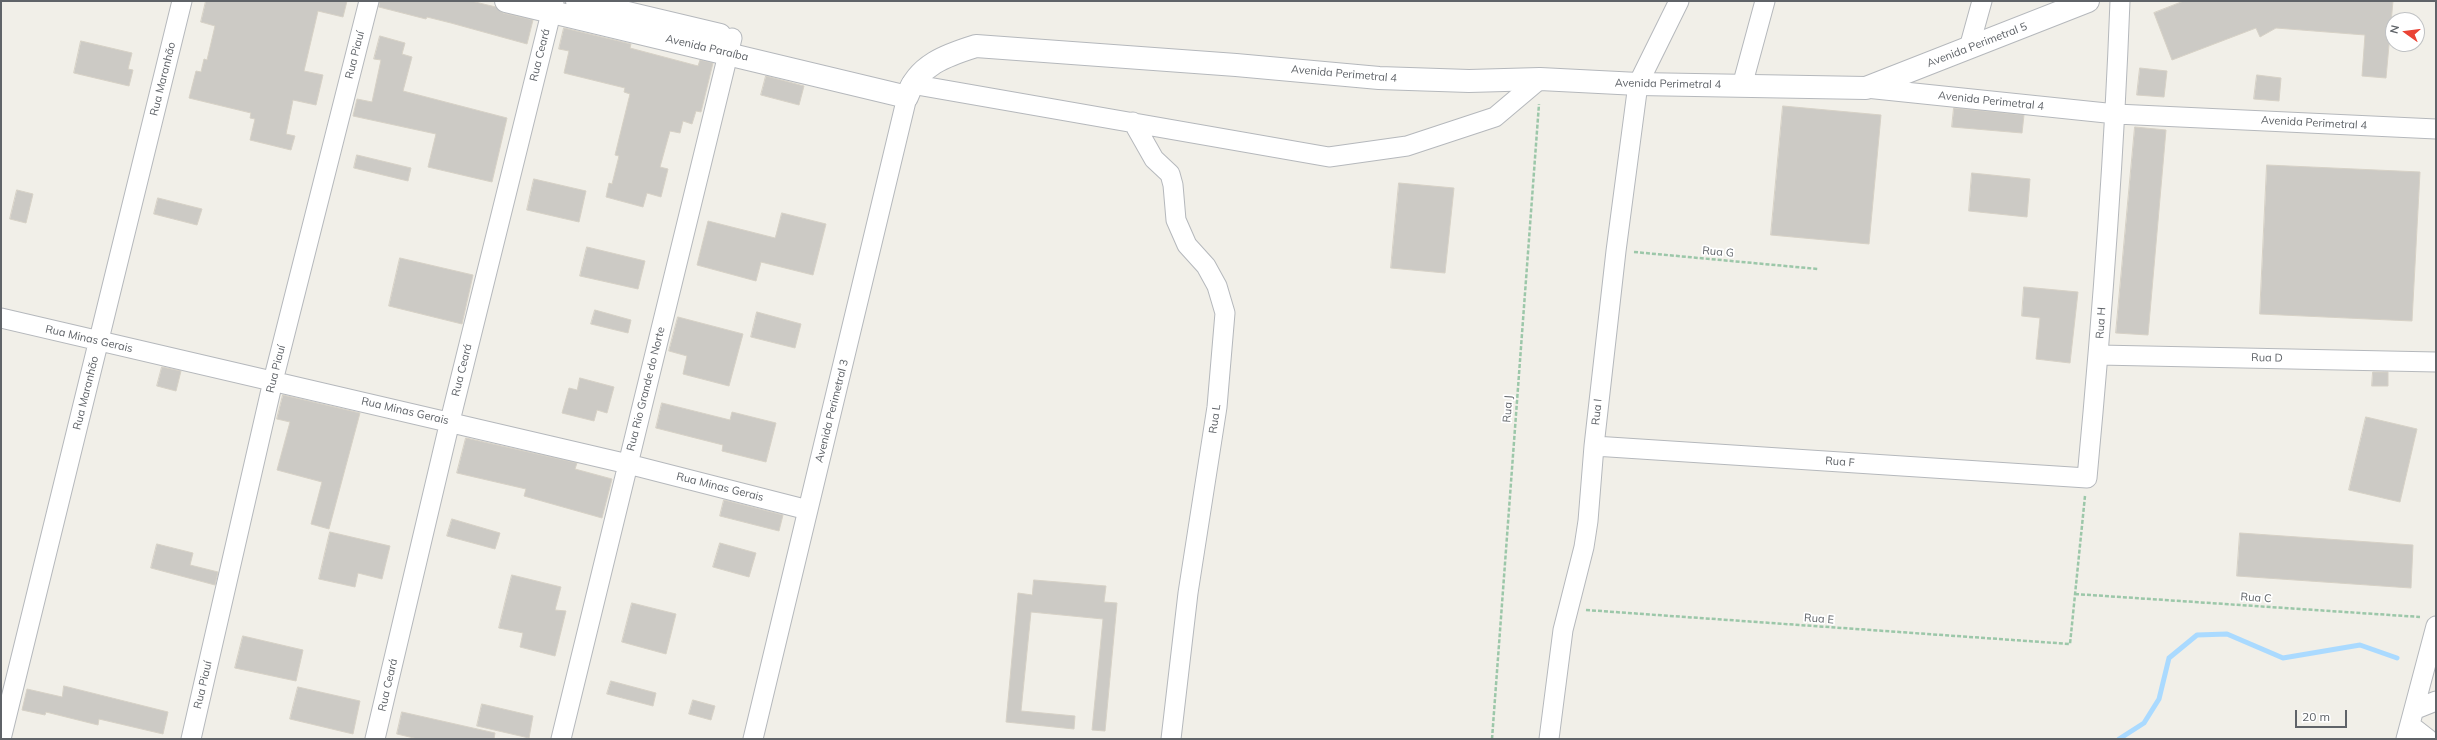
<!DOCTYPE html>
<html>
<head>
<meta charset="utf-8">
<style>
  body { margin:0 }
  #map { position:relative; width:2437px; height:740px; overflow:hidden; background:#f1efe8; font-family:Mulish,sans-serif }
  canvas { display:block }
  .frame { position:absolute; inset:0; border:2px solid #5f6368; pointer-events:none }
  .north { position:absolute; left:2385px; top:12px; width:40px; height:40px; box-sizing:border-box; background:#fff; border:1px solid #bfc1c3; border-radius:50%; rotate:284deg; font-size:11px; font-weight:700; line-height:16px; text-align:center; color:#5f6368 }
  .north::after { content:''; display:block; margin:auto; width:14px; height:18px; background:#ea4335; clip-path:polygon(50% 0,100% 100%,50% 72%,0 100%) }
  .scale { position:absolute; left:2295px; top:710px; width:52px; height:18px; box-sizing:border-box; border:2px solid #5f6368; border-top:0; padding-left:5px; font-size:12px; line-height:14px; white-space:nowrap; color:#5f6368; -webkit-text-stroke:3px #fff; paint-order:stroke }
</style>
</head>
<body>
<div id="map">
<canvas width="2437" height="740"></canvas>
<div class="frame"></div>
<div class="north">N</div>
<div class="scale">20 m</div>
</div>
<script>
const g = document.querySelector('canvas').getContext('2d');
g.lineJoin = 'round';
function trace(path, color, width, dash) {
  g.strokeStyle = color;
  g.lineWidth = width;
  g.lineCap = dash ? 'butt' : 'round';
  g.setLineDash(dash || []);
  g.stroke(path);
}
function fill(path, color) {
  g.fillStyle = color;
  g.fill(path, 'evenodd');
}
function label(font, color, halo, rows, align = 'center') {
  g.font = font + ' Mulish,sans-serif';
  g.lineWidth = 3.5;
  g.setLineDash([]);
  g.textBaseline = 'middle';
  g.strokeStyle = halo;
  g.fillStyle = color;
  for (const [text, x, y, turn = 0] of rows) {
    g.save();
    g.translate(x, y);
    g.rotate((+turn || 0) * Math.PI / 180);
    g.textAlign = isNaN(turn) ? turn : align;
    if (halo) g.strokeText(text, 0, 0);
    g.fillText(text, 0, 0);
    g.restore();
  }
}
trace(new Path2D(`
  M2119 739 2144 723 2159 699 2169 658 2197 635 2227 634 2283 658 2360 645 2397 658`), '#aadaff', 5);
const building = new Path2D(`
  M206 1H347L343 17 318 11 304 71 323 75 316 105 293 100 286 134 295 136 291 150 250 140 255 119 250 118 251 113 189 98 196 71 201 72 204 59 207 60 215 26 201 22Z
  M380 1H471L496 7 503 13 533 20 527 44 451 23 427 17 426 19 379 7Z
  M2184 1H2393L2386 78 2362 76 2365 35 2276 28 2260 37 2256 28 2172 60 2154 13Z
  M564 28 631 44 630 48 698 66 700 60 713 63 701 112 696 111 692 124 683 121 680 133 670 131 660 167 668 169 661 197 647 193 643 207 606 197 609 183 612 184 619 156 615 155 630 94 624 92 625 88 564 73 569 51 559 49Z
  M380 36 405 43 402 54 412 57 403 91 507 118 492 182 428 167 436 134 353 116 357 99 372 102 381 60 374 59Z
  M81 41 132 53 128 69 133 70 129 86 74 73Z
  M2140 68 2167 71 2164 97 2137 95Z
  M2257 75 2281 78 2279 101 2254 99Z
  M766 76 804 86 799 105 761 95Z
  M1783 106 1881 115 1869 244 1771 235Z
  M1954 108 2024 115 2022 133 1952 127Z
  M2135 127 2166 130 2148 335 2116 333Z
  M357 155 411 168 408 181 354 168Z
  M2267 165 2420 172 2412 321 2260 314Z
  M1972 173 2030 179 2027 217 1969 211Z
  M534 179 586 191 579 222 527 210Z
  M1399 183 1454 188 1445 273 1391 268Z
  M17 190 33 194 26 223 10 219Z
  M158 198 202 209 197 225 154 214Z
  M782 213 826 224 813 275 761 262 756 281 697 265 708 221 775 238Z
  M587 247 645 261 638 289 580 276Z
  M400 258 473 275 462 324 389 306Z
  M2024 287 2078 292 2070 363 2036 359 2040 318 2022 316Z
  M595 310 631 320 628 333 591 324Z
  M757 312 801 324 795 348 751 337Z
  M678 317 743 334 729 386 683 374 687 356 669 351Z
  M162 367 181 371 176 391 157 386Z
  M2373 372H2388V386H2372Z
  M580 378 614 387 607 413 597 410 594 421 562 413 569 388 577 390Z
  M283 395 360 413 329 529 311 524 322 482 277 470 290 422 277 419Z
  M662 403 730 420 732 412 776 423 766 462 722 451 723 445 656 428Z
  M2366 417 2417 429 2400 502 2349 490Z
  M466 438 577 463 575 469 612 479 602 518 524 496 526 489 457 473Z
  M724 500 783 515 779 531 720 516Z
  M452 519 500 533 495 549 447 536Z
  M330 532 390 546 382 579 358 573 355 587 319 579Z
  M2240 533 2413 545 2411 588 2237 576Z
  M720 543 756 553 749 577 713 567Z
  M157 544 193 553 190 565 218 572 215 585 151 568Z
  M512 575 561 587 555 610 566 611 555 656 520 647 523 633 499 628Z
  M1034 580 1106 586 1104 602 1117 603 1105 731 1092 730 1103 619 1031 612 1021 711 1075 716 1074 729 1006 722 1018 593 1032 595Z
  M632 603 676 614 666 654 622 642Z
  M243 636 303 650 296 681 235 668Z
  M611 681 656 693 653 706 607 694Z
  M64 686 168 712 163 734 99 719 98 725 46 712 45 715 22 710 27 689 62 697Z
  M298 687 360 701 353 734 290 719Z
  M693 700 715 706 711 720 689 714Z
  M482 704 533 716 529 738 477 726Z
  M402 712 495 733 494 739H418L397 734Z`);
fill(building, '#cccac5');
trace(building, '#d6d1c6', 1);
const minor = new Path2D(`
  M1969 48 1982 1
  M911 84 1329 157 1407 146 1495 117 1540 79
  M1742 86 1765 1
  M1866 88 2116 114 2436 129
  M1133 122 1154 159 1170 174 1173 185 1176 220 1187 245 1206 266 1217 286 1225 313 1217 407 1188 593 1171 739
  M1 318 628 464 808 510
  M2099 355 2436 362
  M1594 446 2087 478C2102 319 2114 160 2120 1
  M2416 709 2436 701
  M2410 725 2428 739
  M1 739 182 1
  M191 739 273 381 369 1
  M375 739 450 421 554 1
  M561 739 732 38
  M753 739 907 97
  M1549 739 1563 630 1584 547 1588 521 1594 446 1616 251 1638 84 1679 1
  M2406 739 2436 626`);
const tertiary = new Path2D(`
  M506 1 907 97C917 65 947 55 976 46L1236 65 1379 78 1469 81 1540 79 1638 84 1866 88 2088 1
  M577 1 720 35`);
trace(minor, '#b5b8bc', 21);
trace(tertiary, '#b5b8bc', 24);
trace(new Path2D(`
  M1634 252 1818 269
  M2075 594 2420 617
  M1586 610 2070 644 2085 496
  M1492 739 1539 104`), '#9cc7a9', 2.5, [4, 2]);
trace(minor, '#fff', 19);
trace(tertiary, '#fff', 22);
label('11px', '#5f6368', '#fff', [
  ["Avenida Perimetral 5",1977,45,-21],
  ["Avenida Paraíba",707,48,13],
  ["Rua Piauí",355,55,-76],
  ["Rua Ceará",540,55,-76],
  ["Avenida Perimetral 4",1344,74,5],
  ["Rua Maranhão",163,79,-76],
  ["Avenida Perimetral 4",1668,84,1],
  ["Avenida Perimetral 4",1991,101,6],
  ["Avenida Perimetral 4",2314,123,3],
  ["Rua G",1718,252,5],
  ["Rua H",2101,323,-86],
  ["Rua Minas Gerais",89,339,13],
  ["Rua D",2267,358,1],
  ["Rua Piauí",276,369,-76],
  ["Rua Ceará",462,370,-76],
  ["Rua Rio Grande do Norte",646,389,-76],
  ["Rua Maranhão",86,393,-76],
  ["Rua J",1508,409,-86],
  ["Rua Minas Gerais",405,411,13],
  ["Avenida Perimetral 3",832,411,-76],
  ["Rua I",1597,412,-84],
  ["Rua L",1215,419,-82],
  ["Rua F",1840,462,4],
  ["Rua Minas Gerais",720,487,14],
  ["Rua C",2256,598,4],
  ["Rua E",1819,619,4],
  ["Rua Piauí",203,685,-77],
  ["Rua Ceará",388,685,-77]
]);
</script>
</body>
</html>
